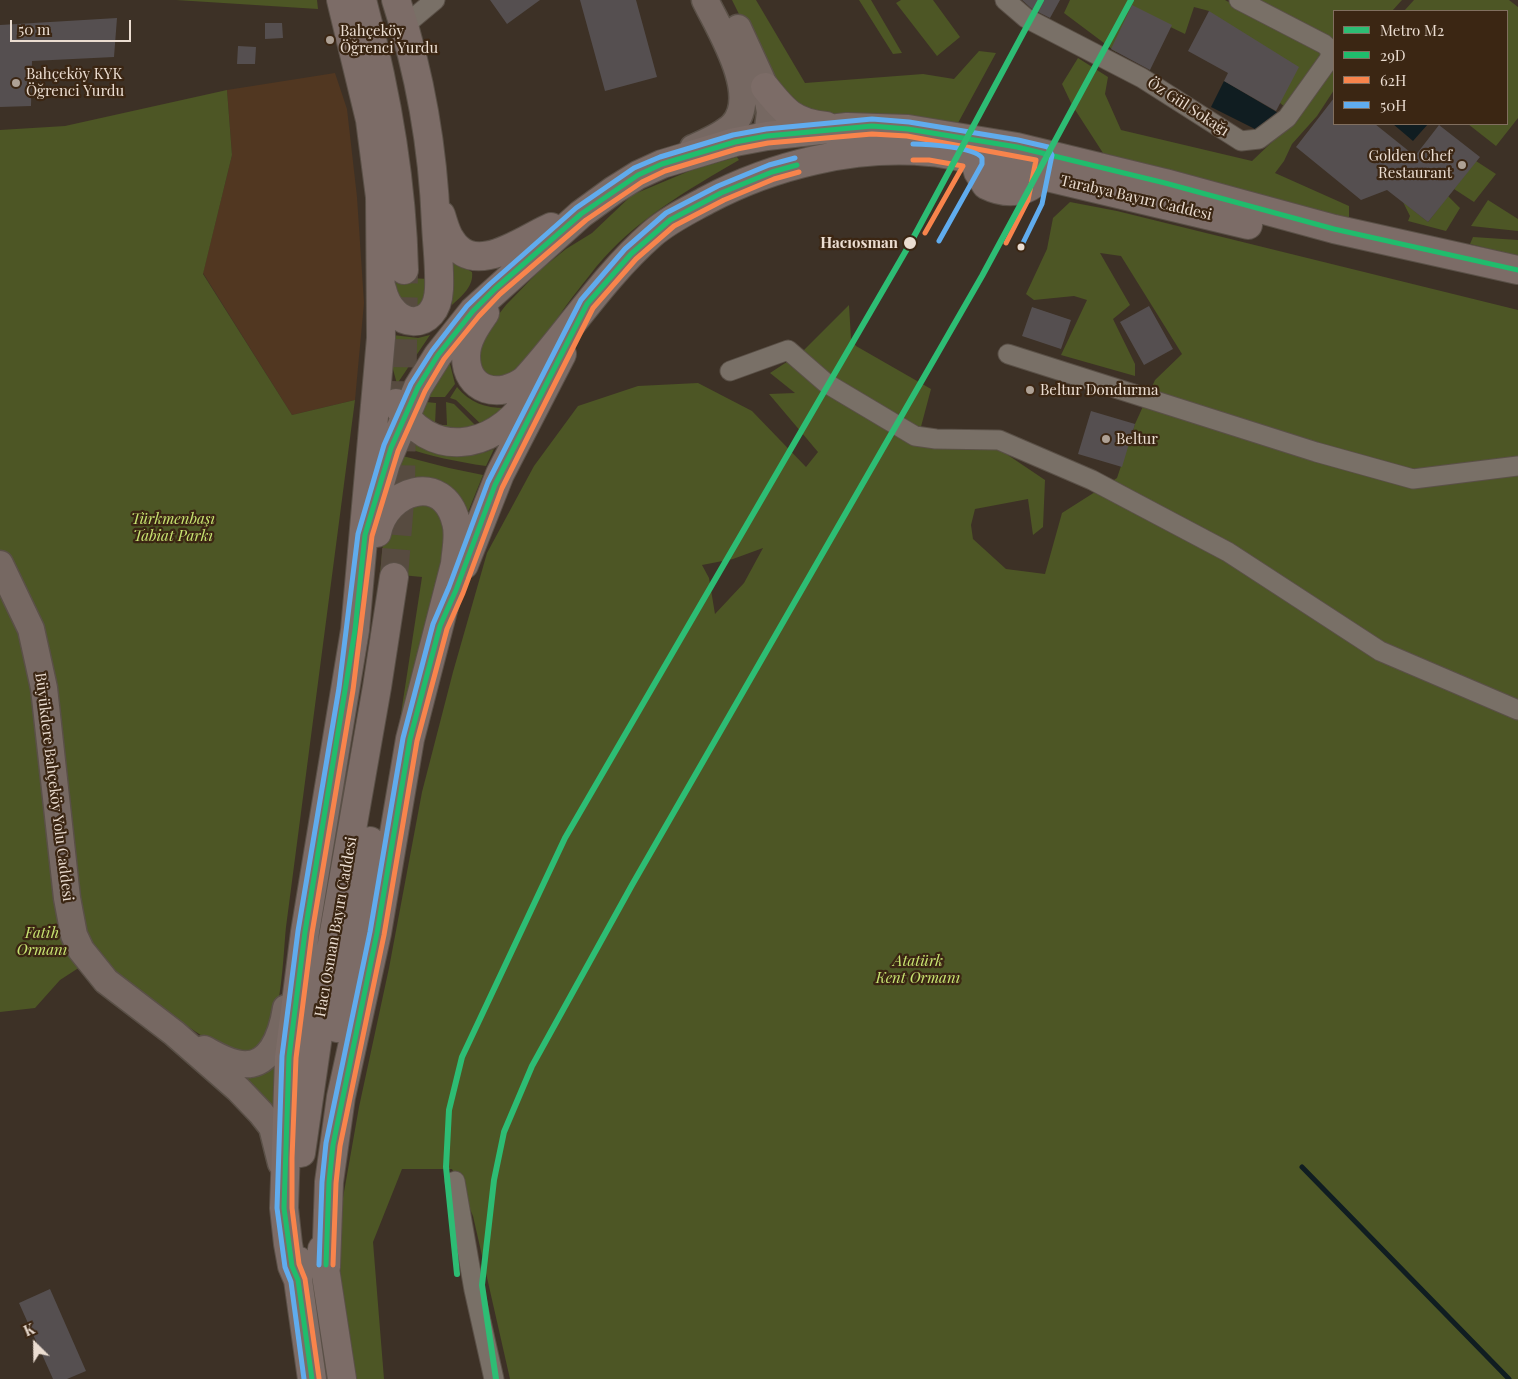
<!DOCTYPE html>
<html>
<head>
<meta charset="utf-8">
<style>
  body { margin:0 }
  #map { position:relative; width:1518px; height:1379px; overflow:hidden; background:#3d3126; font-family:"Playfair Display",serif }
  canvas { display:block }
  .legend { position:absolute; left:1333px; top:10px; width:175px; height:115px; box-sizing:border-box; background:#3b2613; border:1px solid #816f5f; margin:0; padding:6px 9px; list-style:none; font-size:15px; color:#ebddd1 }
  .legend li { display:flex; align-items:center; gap:10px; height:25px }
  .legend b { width:25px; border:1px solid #816f5f }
  .north { position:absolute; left:10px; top:1319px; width:50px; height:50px; -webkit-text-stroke:4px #3b2613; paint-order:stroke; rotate:337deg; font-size:14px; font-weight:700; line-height:20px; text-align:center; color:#ebddd1 }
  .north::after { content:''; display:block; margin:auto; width:18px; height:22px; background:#ebddd1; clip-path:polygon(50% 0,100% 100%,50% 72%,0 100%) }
  .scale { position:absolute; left:10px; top:20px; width:121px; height:22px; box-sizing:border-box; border:2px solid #ebddd1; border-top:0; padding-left:6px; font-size:15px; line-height:18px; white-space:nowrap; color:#ebddd1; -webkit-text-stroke:4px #3b2613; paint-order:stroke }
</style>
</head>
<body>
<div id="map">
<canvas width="1518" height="1379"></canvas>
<ul class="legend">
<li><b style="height:6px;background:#2dbd74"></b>Metro M2</li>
<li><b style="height:6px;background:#20bc6c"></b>29D</li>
<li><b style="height:6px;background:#f8844c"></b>62H</li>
<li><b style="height:6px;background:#60acee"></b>50H</li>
</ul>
<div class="north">K</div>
<div class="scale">50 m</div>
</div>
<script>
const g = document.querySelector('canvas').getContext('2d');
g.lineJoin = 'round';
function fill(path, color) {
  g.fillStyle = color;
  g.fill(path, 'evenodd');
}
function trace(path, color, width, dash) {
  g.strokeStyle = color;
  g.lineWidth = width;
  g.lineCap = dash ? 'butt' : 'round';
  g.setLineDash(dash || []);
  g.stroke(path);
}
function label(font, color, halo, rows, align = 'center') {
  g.font = font + ' "Playfair Display",serif';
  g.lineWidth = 4.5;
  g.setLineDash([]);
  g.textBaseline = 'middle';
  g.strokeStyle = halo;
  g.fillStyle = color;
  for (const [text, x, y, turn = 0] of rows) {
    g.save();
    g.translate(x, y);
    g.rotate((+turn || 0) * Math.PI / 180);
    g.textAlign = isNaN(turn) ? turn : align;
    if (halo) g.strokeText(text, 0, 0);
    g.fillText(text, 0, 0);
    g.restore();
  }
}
fill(new Path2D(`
  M335 73 347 109 357 197 364 303 355 400 292 415 203 273 232 155 227 90Z`), '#513721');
fill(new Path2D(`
  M176 0H317L318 9Z
  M732 0H756L805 83 923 74 954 79 979 51 996 53 958 123 898 116 794 125Z
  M859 0H871L902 53 893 54Z
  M901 0H933L960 37 937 56 896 3Z
  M1070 0H1225L1322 52 1288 110 1279 102 1209 11 1194 7 1185 34 1137 11 1116 52 1064 13Z
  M1239 0H1402L1392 11H1334V50Z
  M1414 0H1509L1518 7V118L1496 146 1468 124H1507V11H1404Z
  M1078 58 1108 77 1105 94 1121 130 1252 161 1291 124 1334 70V90L1317 116 1292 144 1284 161 1275 173 1349 206V225L1296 211 1246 191 1103 153 1072 105 1062 84Z
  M227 90 232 155 203 274 292 415 355 400 286 927C283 955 282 1026 261 1045 256 1050 245 1054 237 1053 223 1050 208 1040 196 1032 161 1009 129 983 97 956L60 980 35 1008 0 1012V130L65 126Z
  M737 157 739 160C686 191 635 220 596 267 584 283 570 299 559 316 543 340 534 360 513 381L477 374V342L506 305 540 270 566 249 592 233 632 195 694 169Z
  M1476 161 1496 174 1474 202 1454 189Z
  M1448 196 1460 208 1446 231 1408 221 1410 216 1403 202 1428 222Z
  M1488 200 1518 219V231L1471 226Z
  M1070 202 1117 211 1518 310V1379H510L473 1216 452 1169H402L373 1242 384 1379H353L340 1279 341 1209 359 1107 389 968 422 792 453 672 487 553 534 466 578 406 638 386 698 383 752 411 806 467 818 452 769 394 795 393 770 373 802 352 849 305 851 339 856 346 931 389 918 438 990 443 1045 480 1043 527 1033 535 1028 499 975 509 971 525 973 539 1006 569 1045 574 1062 513 1117 478 1135 424 1155 380 1182 354 1121 256 1100 253 1130 305 1113 319 1135 364V376L1061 355 1087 300 1074 296 1034 300 1026 294 1047 249 1053 218ZM763 548 744 583 715 614 709 578 702 565 733 559Z
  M1473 237 1518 240V256L1470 244Z
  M448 258 472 272C474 286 462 296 452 305Z
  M390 277 429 279 424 307 406 312Z
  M393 335 418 338 430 335 397 384 391 362Z
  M449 360 455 384 445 397H428Z
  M457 387C471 404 488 409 510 408L485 428 456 400 450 398Z
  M426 402 436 403 435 425H447L446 402 454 404 480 430 463 436 419 419Z
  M406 439C435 455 463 462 494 449L486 466C457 462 430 456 403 447Z
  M399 455 449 468 483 475 468 512C451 480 422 467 389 486Z
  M425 503 442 514 448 548 403 721 400 720 422 577 380 573 383 543 402 509Z
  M279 1065 275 1113 241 1077Z`), '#4d5625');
fill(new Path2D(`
  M1224 81 1280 114 1265 134 1211 107Z
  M1393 124H1428L1413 141Z`), '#101d21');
trace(new Path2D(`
  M1302 1167 1509 1379`), '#101d21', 5);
fill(new Path2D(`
  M490 0H540L507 24Z
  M580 0H636L657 77 605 91Z
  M1022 0H1060L1050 18 1032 9Z
  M1132 5 1172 25 1150 70 1111 49Z
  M1209 11 1299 67 1276 111 1224 81 1228 73 1188 51Z
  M117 18 114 57 32 61 31 106 0 107V25Z
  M265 23H282L283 38 265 39Z
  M238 46 256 47 255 64H237Z
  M1334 98V124H1375L1415 156 1439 125 1480 157 1428 222 1387 190 1361 200 1296 147Z
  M1149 306 1173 349 1144 365 1120 322Z
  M1032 307 1071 320 1061 349 1022 336Z
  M1091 411 1135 424 1122 467 1078 454Z
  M50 1289 86 1371 67 1379H53L19 1303Z`), '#554f50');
trace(new Path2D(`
  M394 577 401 490 404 270`), '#574b40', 28, [28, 14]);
const street = new Path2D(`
  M1005 0 1026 18 1142 78 1241 141 1259 139 1287 118 1330 58V49L1324 44 1239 0
  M404 26 435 0
  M1008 354 1316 452 1413 479 1518 466
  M730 371 788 350 826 383 915 436 936 439 999 440 1092 480 1228 552 1380 651 1518 710
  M455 1181 474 1290 494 1379`);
const secondary = new Path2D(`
  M738 28 765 87 770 112 767 136
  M693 148C706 142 722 136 733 125 761 95 719 29 705 0
  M0 564 31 629 44 688 67 898 74 935 81 950 106 981 174 1033 238 1089 261 1113 272 1127 281 1163
  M204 1049C214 1054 225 1061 236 1063 270 1072 282 1034 286 1008`);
const primary = new Path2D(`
  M362 0C386 89 402 178 404 270
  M765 87C784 111 794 123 826 126
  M975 160 978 172 986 185C1008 196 1039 194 1044 165
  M441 215C444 224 446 233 451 240 475 278 523 239 551 227
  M382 289C392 331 437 333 439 289 440 267 437 246 436 224 433 148 420 73 396 0
  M485 313C476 326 466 340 466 356 466 392 500 399 525 380 568 333 603 277 652 234 668 220 687 211 707 200 773 165 854 145 930 152 945 153 960 157 975 160L1248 225
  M396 403C429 460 492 451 527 401
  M365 535 386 463 418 387 438 355 473 311 581 214 614 190 638 175 662 164 735 142 767 136 847 127 908 129 1017 147 1165 183 1334 229 1518 270
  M464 565 500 474 562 354
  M337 1028 370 841
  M301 1153 328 966 377 687 394 577
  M322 1249 342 1379
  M299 1261 298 1280 312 1379
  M326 1267 329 1182 341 1097 377 933 410 739 455 564C456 550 460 535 456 522 443 471 385 490 377 533
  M298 1280 292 1266 288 1244 284 1208 289 1057 305 932 355 630 381 338 380 197 370 120 341 0`);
trace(street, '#5a5047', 21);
trace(secondary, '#5a5047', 29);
trace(primary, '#5a5047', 30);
trace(street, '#797067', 19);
trace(secondary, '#766862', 26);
trace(primary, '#7c6c67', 28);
trace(new Path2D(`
  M326 1265 329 1182 333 1145 377 933 410 739 440 626 456 590 495 485 587 304 631 254 670 220 721 193 772 172 797 165
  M312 1379 298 1280 292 1266 284 1208 289 1057 305 932 355 630 365 535 391 448 418 387 438 355 473 311 495 289 581 214 638 175 662 164 735 142 767 136 872 126 908 129 1017 147 1165 183 1334 229 1518 270`), '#20bc6c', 5);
trace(new Path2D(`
  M913 160H929L963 166 925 233
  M333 1265 336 1183 340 1146 384 935 417 741 447 629 463 593 502 488 593 308 636 259 674 226 724 200 774 179 799 172
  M319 1378 305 1279 299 1264 292 1208V1158L296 1058 312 933 353 690 372 536 398 451 425 391 444 359 479 316 500 294 586 220 642 182 665 171 737 149 768 143 872 134 907 136 1036 160 1028 200 1006 243`), '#f8844c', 5);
trace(new Path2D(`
  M913 144C926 144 975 147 982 158V164L939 241
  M319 1265 322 1182 326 1143 370 932 403 738 433 624 449 587 488 482 581 300 625 249 666 213 718 186 769 165 795 158
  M304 1379 291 1282 285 1267 277 1208 282 1056 298 931 339 688 358 534 384 445 411 384 432 351 467 306 490 284 576 208 634 168 660 157 733 135 766 129 872 119 909 122 1018 140 1048 147 1052 155 1042 204 1020 249`), '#60acee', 5);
trace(new Path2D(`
  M457 1274 446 1167 449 1110 462 1057 565 838 911 242 1041 0
  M496 1379 482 1285 494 1180 504 1132 532 1066 632 885 982 276 1131 0`), '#2dbd74', 6);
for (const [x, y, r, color] of [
  [330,40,5,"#aea195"],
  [16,83,5,"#aea195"],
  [1462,165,5,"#aea195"],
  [910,243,7,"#ebddd1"],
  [1021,247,4.5,"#ebddd1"],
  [1030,390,5,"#aea195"],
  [1106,439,5,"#aea195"]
]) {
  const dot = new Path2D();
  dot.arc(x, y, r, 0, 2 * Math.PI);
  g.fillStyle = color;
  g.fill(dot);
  trace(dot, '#3b2613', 2);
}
label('15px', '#ebddd1', '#3b2613', [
  ["Bahçeköy",340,31],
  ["Öğrenci Yurdu",340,48],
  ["Bahçeköy KYK",26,74],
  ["Öğrenci Yurdu",26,91],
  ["Golden Chef",1452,156,"right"],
  ["Restaurant",1452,173,"right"],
  ["Beltur Dondurma",1040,390],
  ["Beltur",1116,439]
], 'left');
label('15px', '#ebddd1', '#3b2613', [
  ["Öz Gül Sokağı",1188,107,33],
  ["Tarabya Bayırı Caddesi",1136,198,13],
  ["Büyükdere Bahçeköy Yolu Caddesi",54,787,83],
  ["Hacı Osman Bayırı Caddesi",336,927,-80]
]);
label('bold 15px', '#ebddd1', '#3b2613', [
  ["Hacıosman",898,243]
], 'right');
label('italic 15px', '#c9e571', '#3b2613', [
  ["Türkmenbaşı",173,519],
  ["Tabiat Parkı",173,536],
  ["Fatih",42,933],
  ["Ormanı",42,950],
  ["Atatürk",918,961],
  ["Kent Ormanı",918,978]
]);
</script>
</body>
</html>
